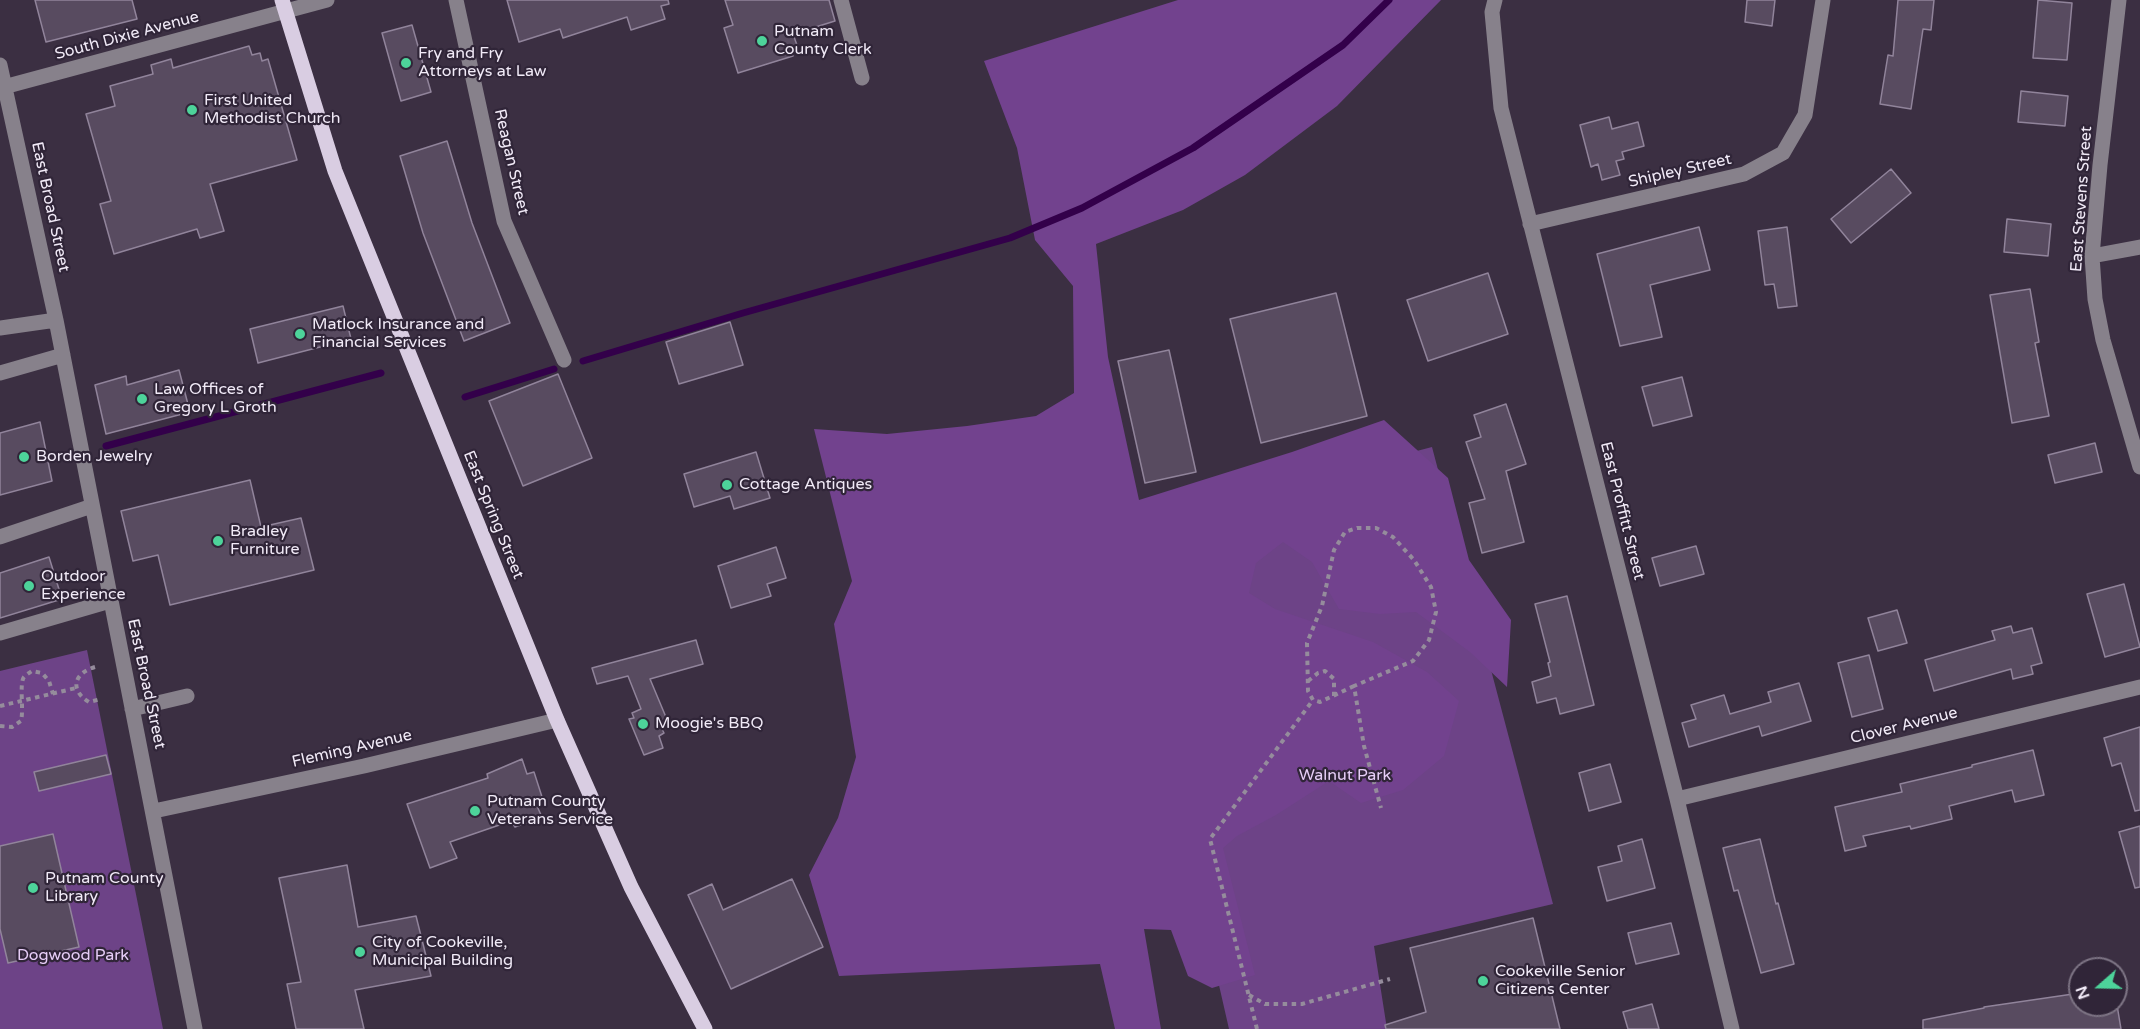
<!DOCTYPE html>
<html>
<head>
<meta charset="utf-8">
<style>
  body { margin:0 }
  #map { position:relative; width:2140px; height:1029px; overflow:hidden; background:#3b2f42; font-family:"Varela Round",sans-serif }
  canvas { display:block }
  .north { position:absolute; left:2068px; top:957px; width:60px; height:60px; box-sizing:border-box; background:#302538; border:2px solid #7d7484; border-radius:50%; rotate:250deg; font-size:16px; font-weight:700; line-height:24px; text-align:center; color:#f1eaf7 }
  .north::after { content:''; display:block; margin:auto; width:21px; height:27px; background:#4dd39a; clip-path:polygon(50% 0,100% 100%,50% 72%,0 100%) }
</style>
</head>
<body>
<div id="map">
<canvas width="2140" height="1029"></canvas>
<div class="north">N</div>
</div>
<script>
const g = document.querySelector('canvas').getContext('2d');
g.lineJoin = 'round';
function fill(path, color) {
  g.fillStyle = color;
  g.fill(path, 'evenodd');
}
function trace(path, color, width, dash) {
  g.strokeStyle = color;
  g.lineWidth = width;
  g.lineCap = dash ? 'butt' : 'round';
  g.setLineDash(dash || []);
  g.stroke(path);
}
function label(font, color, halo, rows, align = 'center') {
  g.font = font + ' "Varela Round",sans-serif';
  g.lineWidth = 4.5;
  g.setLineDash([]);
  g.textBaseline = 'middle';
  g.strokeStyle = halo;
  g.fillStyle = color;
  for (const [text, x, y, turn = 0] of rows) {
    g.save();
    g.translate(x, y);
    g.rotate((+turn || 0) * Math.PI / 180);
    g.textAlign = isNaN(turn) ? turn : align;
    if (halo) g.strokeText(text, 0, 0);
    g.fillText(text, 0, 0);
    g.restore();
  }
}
fill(new Path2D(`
  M1432 447 1553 904 1374 946 1387 1029H1229L1115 530Z
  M87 650 163 1029H0V671Z`), '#6d4387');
fill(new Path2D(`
  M1178 0H1441L1337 106 1245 175 1183 210 1096 244 1108 357 1139 500 1292 452 1384 420 1448 478 1469 560 1511 620 1507 687 1470 652 1416 612 1380 614 1339 609 1312 562 1283 542 1256 563 1249 593 1275 609 1373 642 1427 672 1459 701 1444 756 1403 790 1361 803 1329 781 1276 815 1237 836 1223 848 1255 975 1212 988 1188 976 1171 930 1144 929 1161 1029H1115L1100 964 839 976 809 875 838 818 856 757 834 624 852 581 814 429 887 434 967 426 1036 416 1074 393 1073 286 1035 240 1017 148 984 61Z`), '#72428e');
trace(new Path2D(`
  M583 361 743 313 1010 238 1082 208 1193 148 1343 45 1389 0
  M465 397 554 369
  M106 446 381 373`), '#33004a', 7);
const building = new Path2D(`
  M35 0H132L137 19 46 42Z
  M507 0H668L669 4 661 6 665 19 631 30 627 17 563 38 560 29 519 42Z
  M725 0H829L835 21 793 34 798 48 791 50 793 56 738 73 724 28 733 25Z
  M1747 0H1775L1772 26 1745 22Z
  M1898 0H1934L1931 30 1923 29 1911 109 1880 104 1888 55 1893 56Z
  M2038 0 2072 3 2067 60 2033 58Z
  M412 25 431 92 401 101 382 33Z
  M249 46 252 55 260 53 262 61 268 59 297 160 210 184 224 231 200 238 197 229 114 254 100 204 111 201 86 114 115 106 110 86 153 74 151 65 171 59 173 68Z
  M2021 91 2068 96 2065 126 2018 122Z
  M1609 117 1612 129 1638 122 1644 146 1622 152 1624 159 1616 161 1620 175 1602 180 1598 164 1591 167 1580 125Z
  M447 141 472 223 510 323 464 341 423 233 400 156Z
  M1891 169 1911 193 1851 243 1831 219Z
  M2007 219 2051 224 2048 256 2004 252Z
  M1699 227 1710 270 1650 285 1662 337 1620 346 1597 254Z
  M1787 227 1797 306 1778 308 1774 284 1765 285 1758 231Z
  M1488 273 1508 334 1428 361 1407 300Z
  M2030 289 2039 342 2035 343 2049 416 2012 423 1990 295Z
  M1336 293 1367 416 1261 443 1230 319Z
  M343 306 351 339 258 363 250 329Z
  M730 322 743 365 679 384 666 342Z
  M1169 350 1196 472 1145 483 1118 361Z
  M179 370 190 412 106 434 95 385 126 376 127 385Z
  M558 374 592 458 523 486 489 401Z
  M1682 377 1692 416 1653 426 1642 387Z
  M1506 404 1526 464 1506 471 1524 542 1482 553 1469 503 1485 499 1466 442 1481 437 1474 415Z
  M40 422 52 481 0 495V433Z
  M2095 443 2102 472 2055 483 2048 455Z
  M756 452 770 498 734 509 730 496 694 507 684 474Z
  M250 480 261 527 301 518 314 570 170 605 158 555 133 561 121 511Z
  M1696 546 1704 574 1660 586 1652 558Z
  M776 547 786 578 767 584 771 596 731 608 718 566Z
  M49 557 62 599 0 618V573Z
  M2124 584 2140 647 2105 657 2087 594Z
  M1567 596 1594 705 1560 714 1556 698 1537 703 1532 682 1551 676 1548 663 1550 662 1535 604Z
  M1897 610 1907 643 1878 651 1868 618Z
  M2011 626 2013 633 2032 628 2042 663 2031 666 2033 674 2013 679 2011 669 1934 691 1925 660 1995 640 1992 631Z
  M696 640 703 664 650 679 668 722 660 725 664 733 659 736 663 748 644 755 629 719 634 718 632 713 641 709 628 676 597 684 592 668Z
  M1869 655 1883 709 1852 717 1838 663Z
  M1799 683 1811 721 1762 736 1759 726 1689 747 1682 723 1696 719 1691 705 1724 695 1730 714 1771 702 1768 692Z
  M2140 727V810L2135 811 2121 763 2112 766 2104 738Z
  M2033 750 2044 795 2015 802 2012 790 1949 806 1952 819 1911 829 1910 826 1863 836 1866 846 1845 851 1835 807 1902 792 1900 784 1972 767V765Z
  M106 755 111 774 39 791 34 772Z
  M522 759 527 774 534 772 543 800 536 804 542 817 515 827 511 821 450 842 457 858 430 868 407 804 488 778 487 774Z
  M1610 764 1621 802 1589 811 1579 773Z
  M2140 826V887L2135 888 2119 832Z
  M53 834 79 947 8 963 0 929V846Z
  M1642 839 1655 888 1607 901 1598 867 1622 861 1618 846Z
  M1760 839 1776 904 1778 903 1794 964 1761 973 1738 890 1734 891 1723 848Z
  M347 865 358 927 416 916 431 976 355 990 364 1029H296L287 984 301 982 279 878Z
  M792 879 823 947 731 989 688 895 712 884 723 910Z
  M1533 918 1560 1029H1386L1385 1025 1426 1012 1410 948Z
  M1671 923 1679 954 1636 964 1628 933Z
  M2080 993V1005H2117L2121 1029H1923V1020L1984 1008V1007Z
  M1652 1004 1659 1029H1628L1623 1012Z`);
fill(building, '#584b60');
trace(building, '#91849b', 1.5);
trace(new Path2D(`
  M95 667C74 673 69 690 89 702L101 699
  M1308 681 1318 673 1325 671 1334 679V696
  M1354 686 1320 702 1313 700 1308 691 1307 643 1322 606 1334 550 1345 532 1357 528H1376L1393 537 1414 560 1431 587 1436 612 1429 640 1413 661 1354 686 1364 746 1381 808
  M0 706 76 688
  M0 726 12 727 21 721C24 709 19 684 24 677 26 675 29 673 32 671L42 673 49 681 53 694
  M1249 995 1265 1004H1302L1390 979
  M1257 1029 1210 839 1313 700`), '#958c9c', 4, [4.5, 4.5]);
trace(new Path2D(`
  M456 0 504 221 564 360
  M841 0 862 78
  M1495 0 1492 12 1501 108 1677 799 1732 1029
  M2119 0 2100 165 2092 256 2095 299 2103 340 2140 467
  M0 65 56 320 195 1029
  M0 88 327 0
  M1530 224 1744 174 1783 153 1805 115 1823 0
  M2092 256 2140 247
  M0 328 56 320
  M0 373 63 355
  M0 537 92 506
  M0 633 110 601
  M132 709 187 696
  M1677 799 2140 687
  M154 811 364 766 557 720`), '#87818b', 15);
trace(new Path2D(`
  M282 0 335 171 557 720 631 887 705 1029`), '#d9cde2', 15);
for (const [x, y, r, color] of [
  [762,41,6,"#4dd39a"],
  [406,63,6,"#4dd39a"],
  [192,110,6,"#4dd39a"],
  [300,334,6,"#4dd39a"],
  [142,399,6,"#4dd39a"],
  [24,457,6,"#4dd39a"],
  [727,485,6,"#4dd39a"],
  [218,541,6,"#4dd39a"],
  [29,586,6,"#4dd39a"],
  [643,724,6,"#4dd39a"],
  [475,811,6,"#4dd39a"],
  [33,888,6,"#4dd39a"],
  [360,952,6,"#4dd39a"],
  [1483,981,6,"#4dd39a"]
]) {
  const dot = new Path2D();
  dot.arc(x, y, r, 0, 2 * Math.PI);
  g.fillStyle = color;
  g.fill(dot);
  trace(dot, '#302538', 2);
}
label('16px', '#f1eaf7', '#302538', [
  ["Putnam",774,32],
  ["County Clerk",774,50],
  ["Fry and Fry",418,54],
  ["Attorneys at Law",418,72],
  ["First United",204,101],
  ["Methodist Church",204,119],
  ["Matlock Insurance and",312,325],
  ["Financial Services",312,343],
  ["Law Offices of",154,390],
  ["Gregory L Groth",154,408],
  ["Borden Jewelry",36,457],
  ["Cottage Antiques",739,485],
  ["Bradley",230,532],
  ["Furniture",230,550],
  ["Outdoor",41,577],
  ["Experience",41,595],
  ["Moogie's BBQ",655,724],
  ["Putnam County",487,802],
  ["Veterans Service",487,820],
  ["Putnam County",45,879],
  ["Library",45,897],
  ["City of Cookeville,",372,943],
  ["Municipal Building",372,961],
  ["Cookeville Senior",1495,972],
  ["Citizens Center",1495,990]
], 'left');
label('16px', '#f1eaf7', '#302538', [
  ["South Dixie Avenue",127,36,-15],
  ["Reagan Street",511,162,77],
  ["Shipley Street",1680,171,-13],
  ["East Stevens Street",2082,199,-86],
  ["East Broad Street",50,207,78],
  ["East Proffitt Street",1622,511,76],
  ["East Spring Street",493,515,68],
  ["East Broad Street",146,684,78],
  ["Clover Avenue",1904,726,-14],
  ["Fleming Avenue",352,749,-13]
]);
label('16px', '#e7cef8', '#302538', [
  ["Walnut Park",1345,776],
  ["Dogwood Park",73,956]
]);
</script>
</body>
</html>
